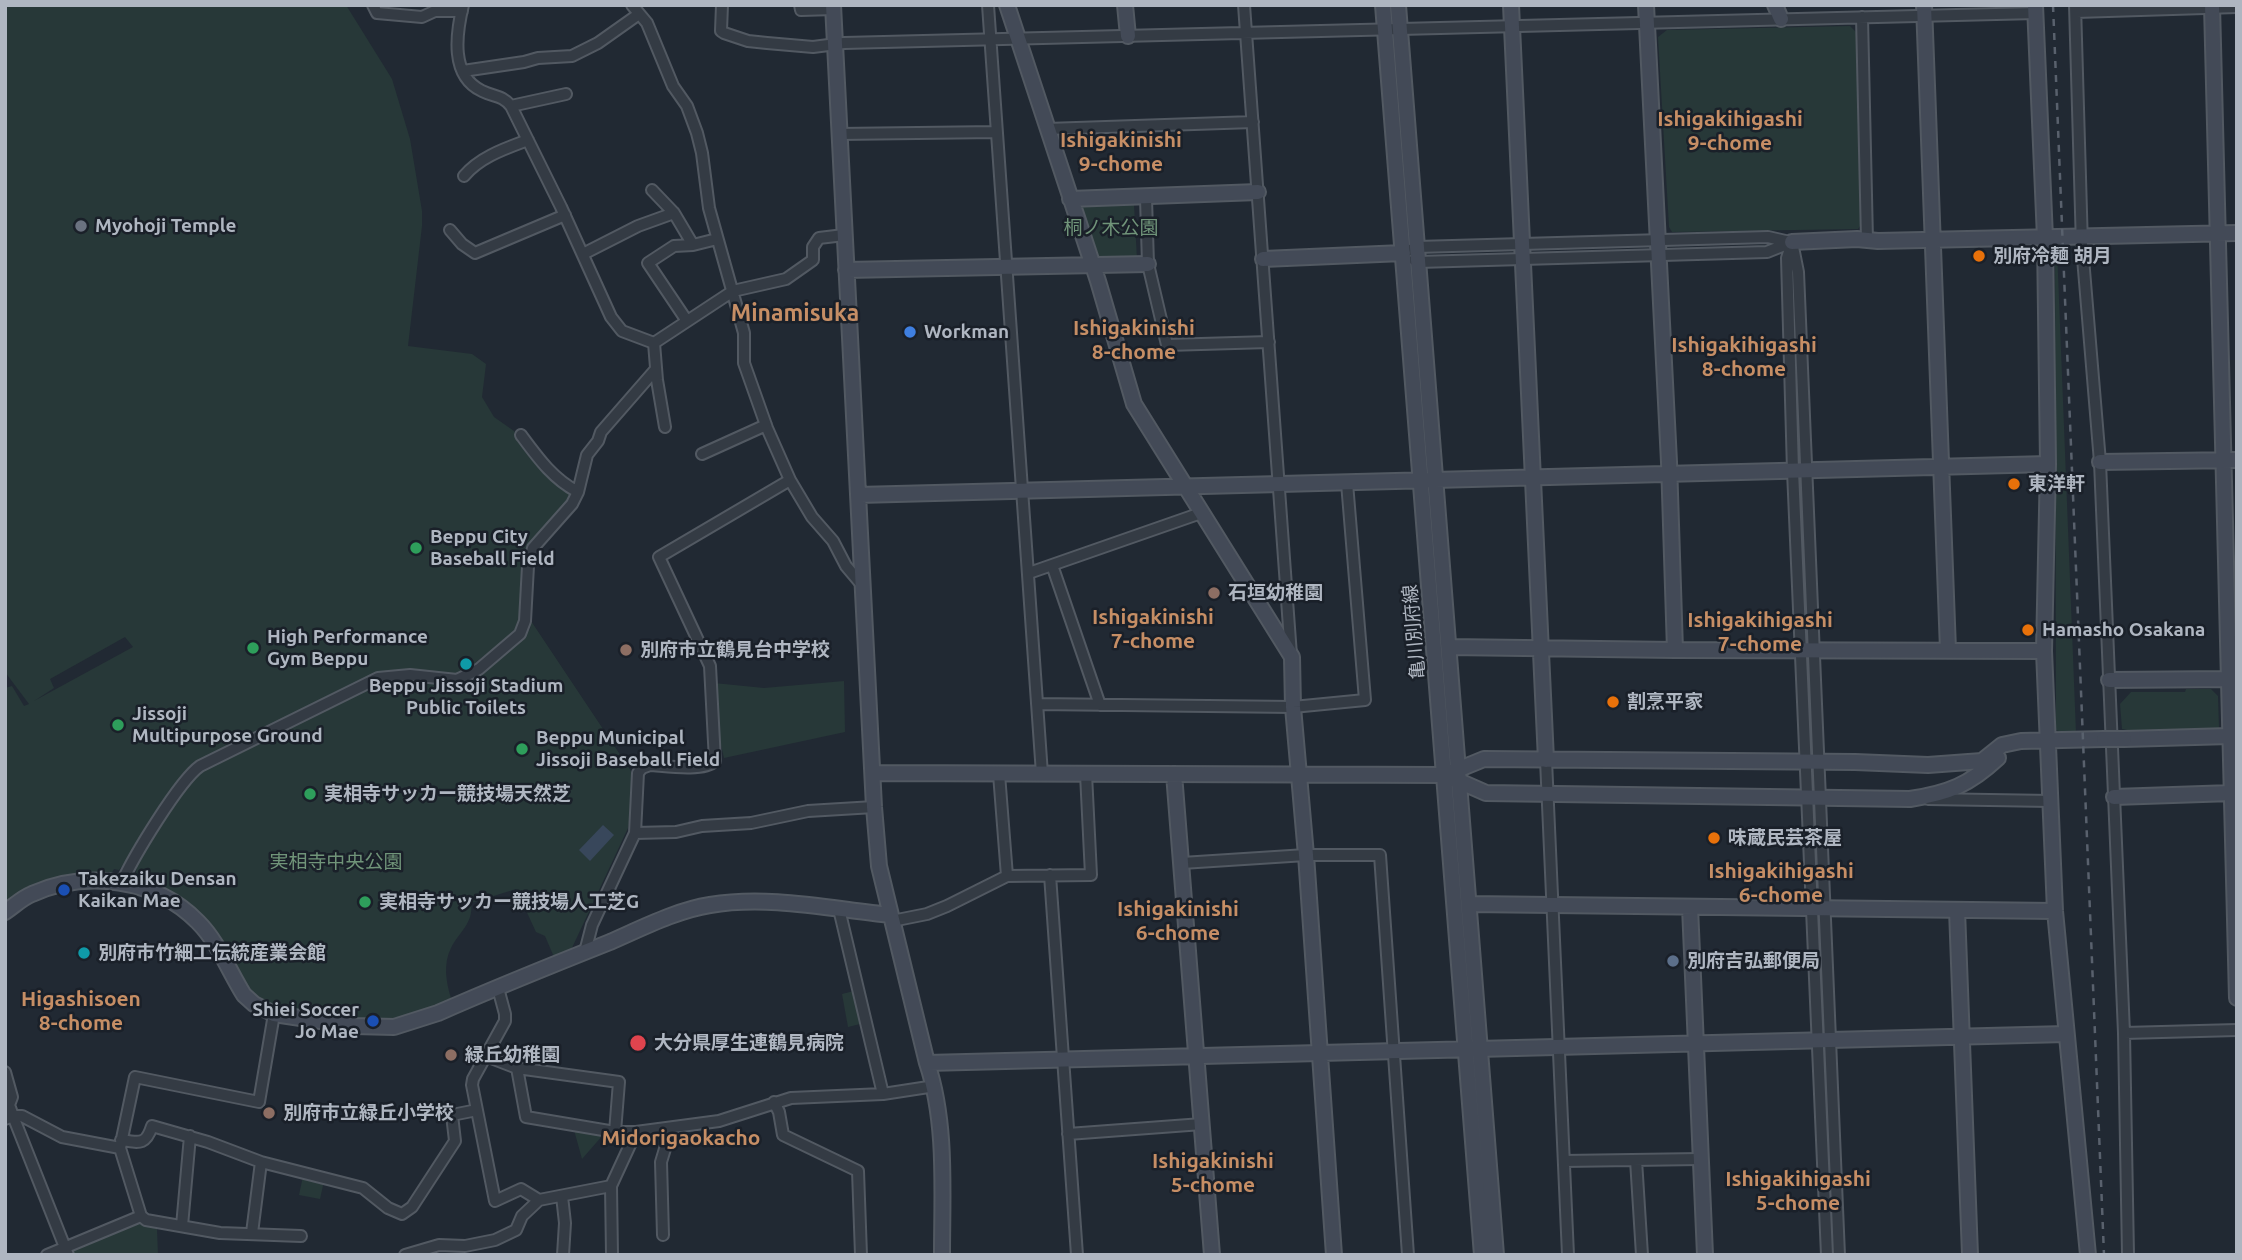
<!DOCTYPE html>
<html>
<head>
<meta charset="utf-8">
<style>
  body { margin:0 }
  #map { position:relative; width:2242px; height:1260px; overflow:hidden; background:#212933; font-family:Ubuntu,sans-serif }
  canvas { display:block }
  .frame { position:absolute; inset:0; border:7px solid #afb6c1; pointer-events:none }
</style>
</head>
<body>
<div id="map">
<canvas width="2242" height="1260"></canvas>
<div class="frame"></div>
</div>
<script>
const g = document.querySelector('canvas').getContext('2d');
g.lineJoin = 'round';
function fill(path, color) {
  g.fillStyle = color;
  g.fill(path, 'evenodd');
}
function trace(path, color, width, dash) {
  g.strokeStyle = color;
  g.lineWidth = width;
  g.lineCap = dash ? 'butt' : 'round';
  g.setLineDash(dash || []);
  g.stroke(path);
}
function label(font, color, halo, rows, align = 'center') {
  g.font = font + ' Ubuntu,"Noto Sans JP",sans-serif';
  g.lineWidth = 5;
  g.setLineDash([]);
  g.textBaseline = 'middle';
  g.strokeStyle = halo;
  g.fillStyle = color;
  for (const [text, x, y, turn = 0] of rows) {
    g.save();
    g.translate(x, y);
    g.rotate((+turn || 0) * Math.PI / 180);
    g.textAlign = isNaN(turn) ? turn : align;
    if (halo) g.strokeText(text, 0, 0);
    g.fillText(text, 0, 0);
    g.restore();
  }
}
fill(new Path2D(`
  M5 5H346L392 79 410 139 422 211V226L408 346 472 354 486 364 482 397 494 417 514 431 537 461 573 493 567 503 527 550 523 566 521 614 517 626 511 635 465 671 456 675 412 669 376 674 203 759 119 870 114 869 111 874C64 875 45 876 5 903V688L12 686 24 706 29 704 5 672ZM125 637 133 647 34 701 54 688 50 679Z
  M1850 26 1856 32 1862 223 1858 229 1672 232 1669 227 1658 37 1667 30Z
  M1078 203 1134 205 1137 259H1095Z
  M2057 248 2076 733 2065 734 2056 730V710L2055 249Z
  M531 621 631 771 632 810 628 828 571 950 554 957 545 936 536 932 516 889 471 903C474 923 459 932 451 948 443 964 446 982 451 998L447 1001C430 1008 413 1015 396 1018 364 1023 273 1015 251 991L200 914 186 903 141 880V875L136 874 137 863 192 779 203 770 380 682 418 681 450 686 467 684 476 679 519 643 530 629Z
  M844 681 845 732 724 758 718 732 714 683 764 688Z
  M2186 689H2211L2218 696 2219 728 2211 731 2127 732V730L2122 729 2120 704 2131 692H2185Z
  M854 991 860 1024 848 1027 842 994Z
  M574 1130 603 1135 582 1159Z
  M303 1176 324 1181 320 1199 299 1195Z
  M135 1222 157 1229 158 1255H74L72 1249Z`), '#273838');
fill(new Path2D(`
  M603 825 614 835 590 861 579 850Z`), '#38475b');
const street = new Path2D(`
  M373 5 377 13 422 17 435 11H462
  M463 5C456 34 450 76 482 91 494 97 502 95 511 106L561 207 611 317 622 331 654 343
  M632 5 647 23 673 86 687 106 697 133 702 153 709 208 744 333V363L767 428 790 480 812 517 833 541 846 566 862 585
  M722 5 721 31 724 33 748 41 767 43 813 47 844 43 2036 13
  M800 5 801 10 834 9
  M988 5 1042 774
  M1244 5 1291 655
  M2075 5 2082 246 2100 462 2124 1033 2128 1255
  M2076 12 2237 7
  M1862 17 1867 240
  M463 71 524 62 538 58 572 56 598 43 639 14
  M511 106 566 94
  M1047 129 1253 122
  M839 134 996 132
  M464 176C480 157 504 149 528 140
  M652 190 674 213
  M1146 198 1148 264 1167 345 1269 342
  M450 230 462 244 475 253 565 215
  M1792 242 1798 272 1839 1255
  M1792 242 1787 258 1793 471 1827 1255
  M1403 253 1417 247 1768 237 1790 242
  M583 254 638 226 674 213 693 245
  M1414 260 1418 262 1767 252 1792 242
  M687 321 648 263 674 246 693 245 717 239
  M665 427 657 380 654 343 733 291 786 279 813 260V247L819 238 844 235
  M521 435C538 458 553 479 578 492
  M702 454 766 425
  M1052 565 1100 705
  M1029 573 1201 513
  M1037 704 1293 707 1365 700 1347 483
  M1546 760 1568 1255
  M999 774 1007 876 1091 875 1086 774
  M1928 799 2051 801
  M635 833 676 832 702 826 751 823 808 811 874 807
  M1182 863 1306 855H1380L1408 1255
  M1050 875 1077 1255
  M122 882C134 856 179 781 200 766L378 678 410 675 457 680 479 669 520 634 525 621 528 566 533 548 572 504 578 492 587 455 598 441 601 432 656 369
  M839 909 883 1094
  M892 921 927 914 947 906 1007 876
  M585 952 592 925 635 833 638 773 642 768 650 765C666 766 703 772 715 761L710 666 659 557 790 480
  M498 988 505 1014V1021L473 1079 472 1085 495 1201 521 1189 539 1200
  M2124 1033 2237 1030
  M486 1056 517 1068 619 1082 615 1132
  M517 1068 526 1117 615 1132H636L719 1121 791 1098 883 1094 935 1086
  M5 1072 12 1097 9 1105 13 1116H22L62 1137 120 1148
  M774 1102 779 1112 783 1135 858 1171 861 1255
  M5 1119 13 1116 68 1255
  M1068 1134 1202 1124
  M121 1140C140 1143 146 1145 152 1126L208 1142 261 1162 363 1188 388 1208 402 1214 412 1207 455 1141 452 1115 477 1110
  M1636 1160 1642 1255
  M1564 1161 1700 1159
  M611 1186 612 1255
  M562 1196 565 1223 563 1255
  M141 1216 120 1148 135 1077 259 1102 274 1014
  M182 1226 190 1136
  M252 1233 261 1162
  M663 1235 661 1162 671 1129
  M47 1255 141 1216 146 1220 220 1233 301 1236
  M405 1255 439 1245 465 1246 495 1240 516 1230 522 1216 539 1200 611 1186 636 1132`);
const secondary = new Path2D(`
  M833 5 874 807 879 866 927 1063C947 1123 942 1192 942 1255
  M1007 5 1098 281 1134 404 1292 657 1293 707 1306 855 1334 1255
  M1125 5 1128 36
  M1383 5 1482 1255
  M1398 5 1496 1255
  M1511 5 1546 760
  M1646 5 1669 462 1675 650
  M1775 5 1781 19
  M1924 5 1948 650
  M2035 5 2045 238 2048 464 2044 651 2055 911 2088 1255
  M2212 5 2237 998
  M1070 199 1258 192
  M1792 242 1857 239 1878 241 2237 233
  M1263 259 1403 253
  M846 270 1148 264
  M2100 462 2237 460
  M858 495 2048 464
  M1449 647 1675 650 2044 651
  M2109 680 2229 679
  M2124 739 2230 736
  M873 773 1445 775 1484 759 1855 762 1928 765 1982 761 2002 745 2021 741 2104 739
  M1174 774 1212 1255
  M1452 778 1486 793 1910 799C1949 793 1969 785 1998 758
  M2114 797 2232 793
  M1469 904 2055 911
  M1690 907 1705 1255
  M1957 910 1970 1255
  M5 912C14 906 22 898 32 894 86 870 155 878 198 922 218 942 229 971 244 995L254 1004 274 1014 354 1026 394 1027 438 1013C495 988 552 965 610 942 640 929 677 910 710 905 768 895 831 909 890 915
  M927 1063 2066 1034`);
trace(street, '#525962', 14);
trace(secondary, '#525962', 18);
trace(street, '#343b44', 10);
trace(secondary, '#434a57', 14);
trace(new Path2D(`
  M2053 5 2104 1255`), '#59616d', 2.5, [7, 7]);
const secondaryBridge = new Path2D(`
  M2104 739H2124`);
trace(secondaryBridge, '#525962', 18, []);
trace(secondaryBridge, '#434a57', 14);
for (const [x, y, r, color] of [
  [81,226,7,"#6b7280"],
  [1979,256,7,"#e8710a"],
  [910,332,7,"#3f7fe0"],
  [2014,484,7,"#e8710a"],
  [416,548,7,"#2e9e5b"],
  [1214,593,7,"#8d6e63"],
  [2028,630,7,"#e8710a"],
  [253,648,7,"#2e9e5b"],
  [626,650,7,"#8d6e63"],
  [466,664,7,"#0f9aa8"],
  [1613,702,7,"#e8710a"],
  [118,725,7,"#2e9e5b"],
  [522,749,7,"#2e9e5b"],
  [310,794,7,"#2e9e5b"],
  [1714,838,7,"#e8710a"],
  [64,890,7,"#1a4fb4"],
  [365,902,7,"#2e9e5b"],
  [84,953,7,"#0f9aa8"],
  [1673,961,7,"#5c6f8a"],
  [373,1021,7,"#1a4fb4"],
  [638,1043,9,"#e0444e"],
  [451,1055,7,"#8d6e63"],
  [269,1113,7,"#8d6e63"]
]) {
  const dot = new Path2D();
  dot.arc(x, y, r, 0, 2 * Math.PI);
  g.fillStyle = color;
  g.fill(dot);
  trace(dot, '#1a2029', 2.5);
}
label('bold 19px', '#afb6c1', '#1a2029', [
  ["Myohoji Temple",95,226],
  ["別府冷麺 胡月",1993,256],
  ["Workman",924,332],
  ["東洋軒",2028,484],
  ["Beppu City",430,537],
  ["Baseball Field",430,559],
  ["石垣幼稚園",1228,593],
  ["Hamasho Osakana",2042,630],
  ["High Performance",267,637],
  ["Gym Beppu",267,659],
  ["別府市立鶴見台中学校",640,650],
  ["Beppu Jissoji Stadium",466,686,"center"],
  ["Public Toilets",466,708,"center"],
  ["割烹平家",1627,702],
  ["Jissoji",132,714],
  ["Multipurpose Ground",132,736],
  ["Beppu Municipal",536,738],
  ["Jissoji Baseball Field",536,760],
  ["実相寺サッカー競技場天然芝",324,794],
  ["味蔵民芸茶屋",1728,838],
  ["Takezaiku Densan",78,879],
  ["Kaikan Mae",78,901],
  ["実相寺サッカー競技場人工芝G",379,902],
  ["別府市竹細工伝統産業会館",98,953],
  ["別府吉弘郵便局",1687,961],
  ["Shiei Soccer",359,1010,"right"],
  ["Jo Mae",359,1032,"right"],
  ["大分県厚生連鶴見病院",654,1043],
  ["緑丘幼稚園",465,1055],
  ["別府市立緑丘小学校",283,1113]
], 'left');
label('19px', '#709479', '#1a2029', [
  ["桐ノ木公園",1111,228],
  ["実相寺中央公園",336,862]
]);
label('19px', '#afb6c1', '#1a2029', [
  ["亀川別府線",1414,632,-95]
]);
label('bold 21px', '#c68e65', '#1a2029', [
  ["Ishigakihigashi",1730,119],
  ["9-chome",1730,143],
  ["Ishigakinishi",1121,140],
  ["9-chome",1121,164],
  ["Ishigakinishi",1134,328],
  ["8-chome",1134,352],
  ["Ishigakihigashi",1744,345],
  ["8-chome",1744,369],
  ["Ishigakinishi",1153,617],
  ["7-chome",1153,641],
  ["Ishigakihigashi",1760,620],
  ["7-chome",1760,644],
  ["Ishigakihigashi",1781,871],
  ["6-chome",1781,895],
  ["Ishigakinishi",1178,909],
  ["6-chome",1178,933],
  ["Higashisoen",81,999],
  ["8-chome",81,1023],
  ["Midorigaokacho",681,1138],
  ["Ishigakinishi",1213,1161],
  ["5-chome",1213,1185],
  ["Ishigakihigashi",1798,1179],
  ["5-chome",1798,1203]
]);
label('bold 23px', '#c68e65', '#1a2029', [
  ["Minamisuka",795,313]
]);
</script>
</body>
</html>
